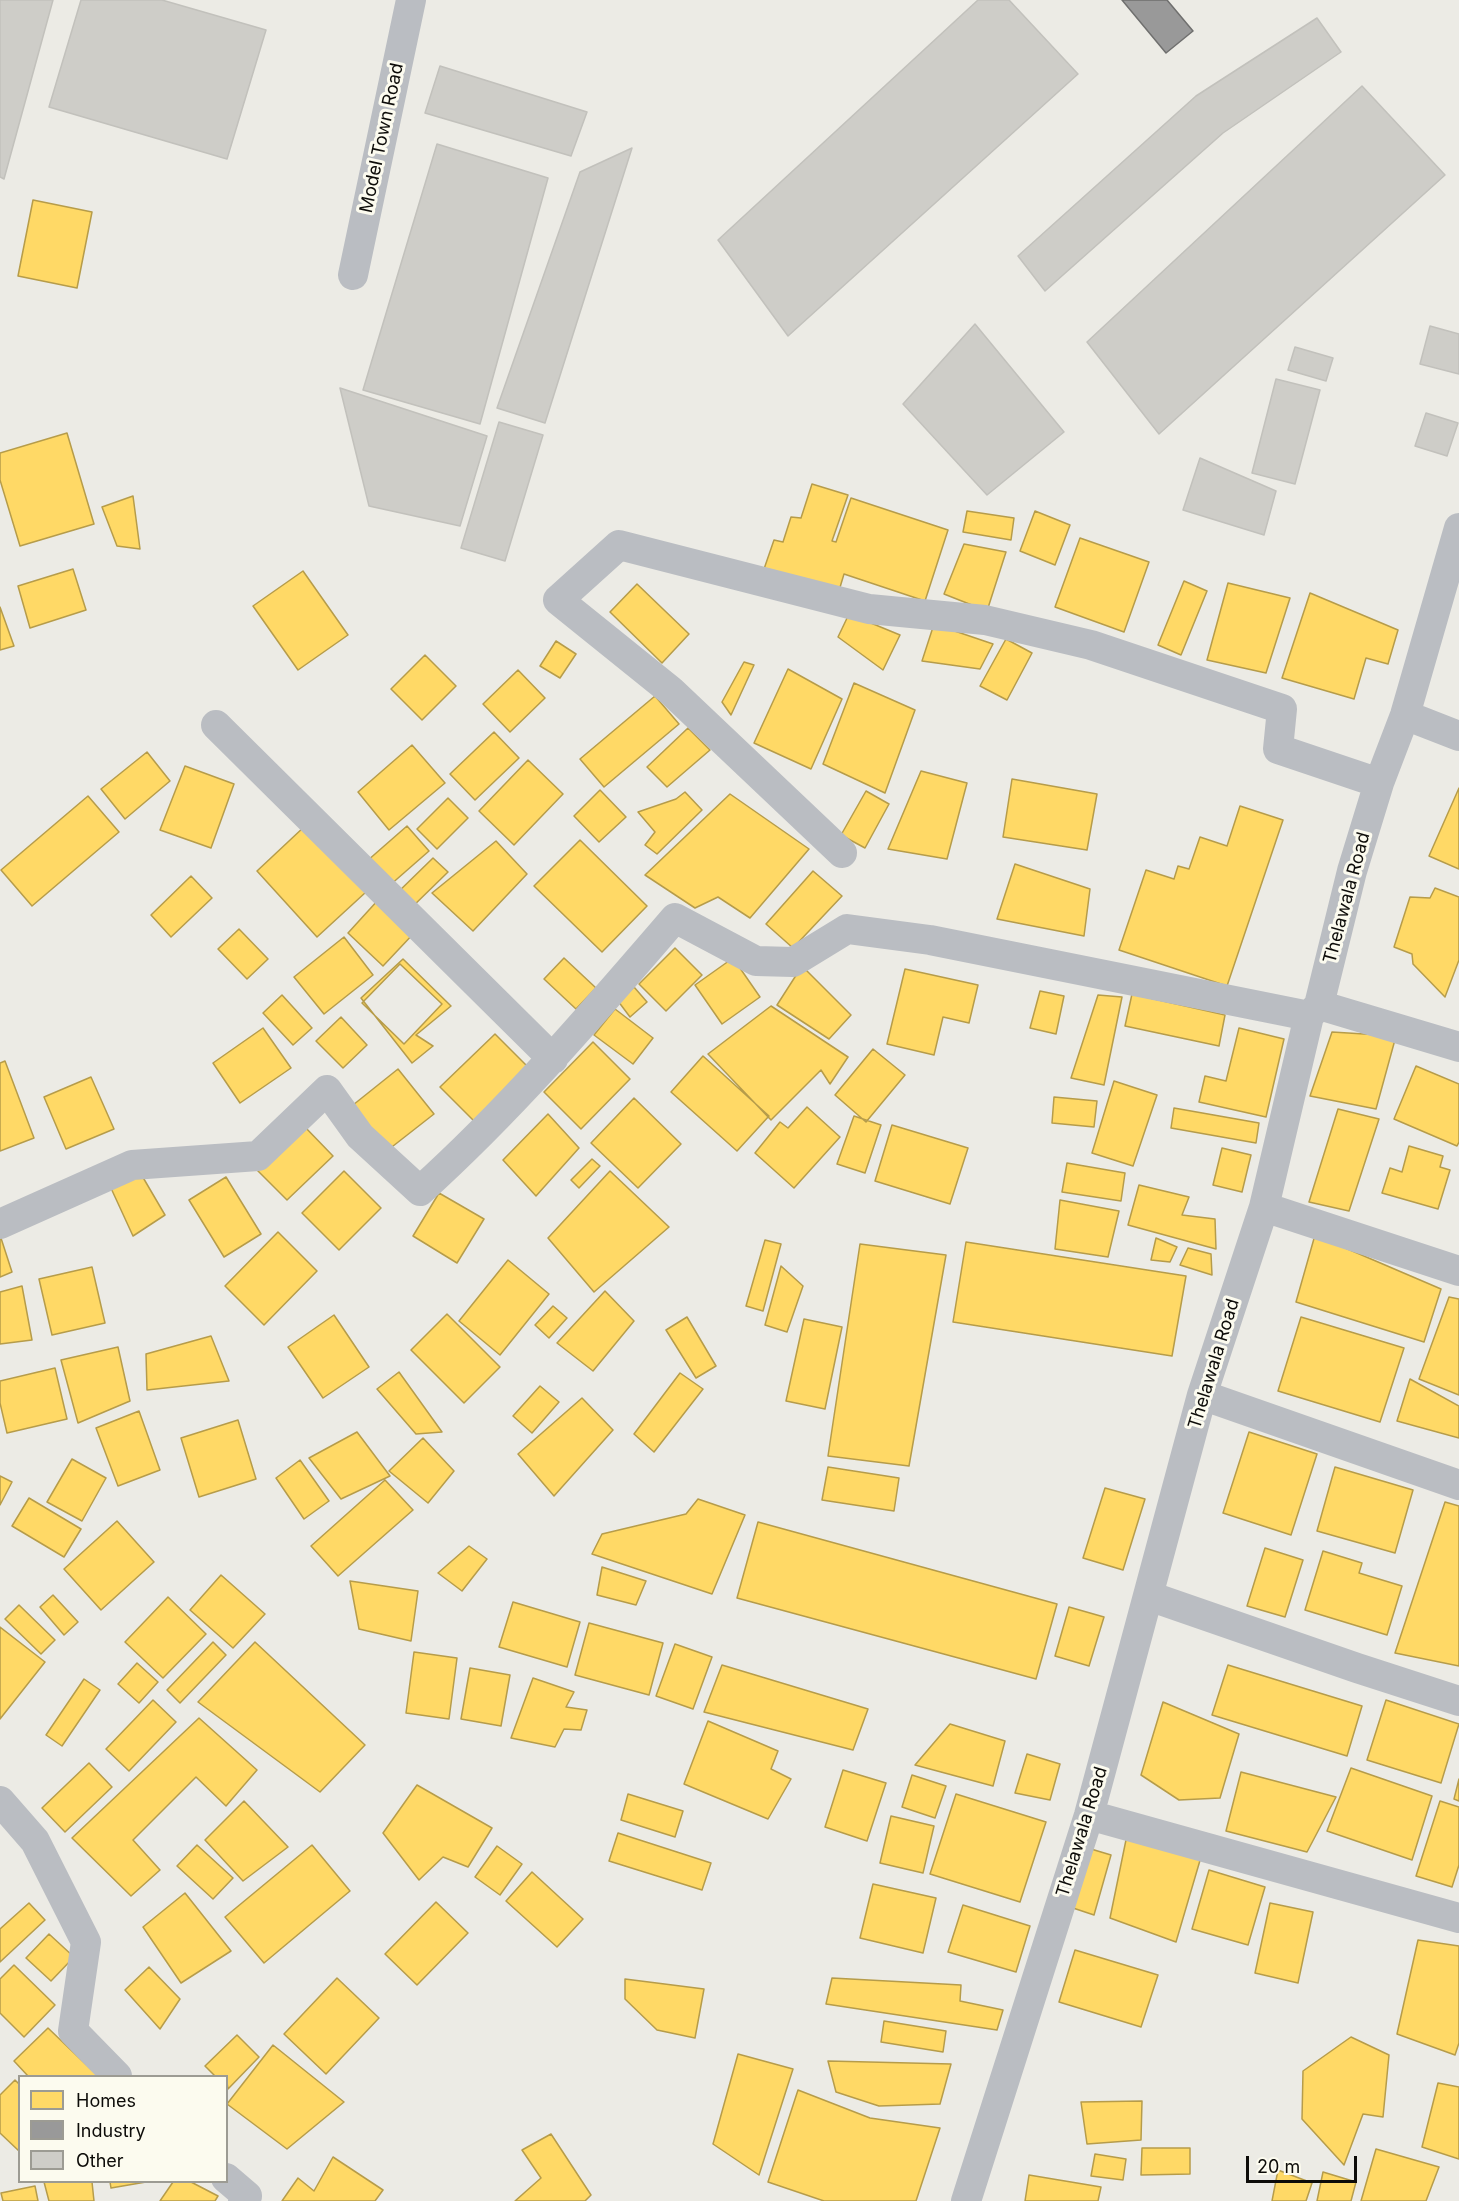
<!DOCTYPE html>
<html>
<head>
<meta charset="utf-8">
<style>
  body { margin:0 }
  #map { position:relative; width:1459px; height:2201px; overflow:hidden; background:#ecebe5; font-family:Inter,sans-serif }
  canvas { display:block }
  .legend { position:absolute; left:18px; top:2075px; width:210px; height:108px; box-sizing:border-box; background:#fcfbef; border:2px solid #9c9b93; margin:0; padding:8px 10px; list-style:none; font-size:18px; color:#0d0c09 }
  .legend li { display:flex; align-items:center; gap:12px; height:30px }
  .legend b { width:30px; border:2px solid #9c9b93 }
  .scale { position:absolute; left:1246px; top:2156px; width:111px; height:27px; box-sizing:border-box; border:3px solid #0d0c09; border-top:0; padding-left:8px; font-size:18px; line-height:21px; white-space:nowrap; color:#0d0c09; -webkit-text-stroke:4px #fcfbef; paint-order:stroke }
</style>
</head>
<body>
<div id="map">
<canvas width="1459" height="2201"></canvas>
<ul class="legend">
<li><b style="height:16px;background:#ffd966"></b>Homes</li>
<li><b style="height:16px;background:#999"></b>Industry</li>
<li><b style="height:16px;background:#cecdc8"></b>Other</li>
</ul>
<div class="scale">20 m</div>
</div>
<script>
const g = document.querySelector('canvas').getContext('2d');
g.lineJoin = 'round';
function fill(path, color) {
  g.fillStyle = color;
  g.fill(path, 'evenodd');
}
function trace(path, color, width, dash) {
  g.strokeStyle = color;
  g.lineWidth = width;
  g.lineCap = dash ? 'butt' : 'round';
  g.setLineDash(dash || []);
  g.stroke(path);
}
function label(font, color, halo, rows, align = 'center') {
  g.font = font + ' Inter,sans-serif';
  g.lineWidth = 6;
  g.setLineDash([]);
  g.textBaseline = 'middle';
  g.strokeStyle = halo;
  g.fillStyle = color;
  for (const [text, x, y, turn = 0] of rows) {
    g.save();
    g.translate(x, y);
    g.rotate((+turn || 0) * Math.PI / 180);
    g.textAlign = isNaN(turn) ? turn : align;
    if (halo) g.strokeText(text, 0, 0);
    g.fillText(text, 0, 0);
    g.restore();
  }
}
const homes = new Path2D(`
  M33 200 92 212 77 288 18 276Z
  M67 433 94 524 20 546 0 480V453Z
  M812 484 848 495 832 541 836 542 851 498 948 530 925 601 844 574 838 594 764 569 774 540 783 542 791 517 801 518Z
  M133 496 140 549 117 546 102 507Z
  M967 511 1014 518 1011 540 963 532Z
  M1035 511 1070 525 1055 565 1020 551Z
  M1080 538 1149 562 1124 632 1055 607Z
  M964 544 1006 552 987 611 944 594Z
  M73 569 86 610 30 628 18 586Z
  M303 571 348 635 298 670 253 606Z
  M1184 581 1207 591 1181 655 1158 645Z
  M1228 583 1290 598 1266 673 1207 660Z
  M637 584 689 634 662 663 610 612Z
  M1310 593 1398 630 1388 664 1366 658 1354 699 1282 678Z
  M0 607 14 646 0 650Z
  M849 614 900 635 883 670 838 637Z
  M934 624 993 644 980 669 922 661Z
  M1006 639 1032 653 1007 700 980 686Z
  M556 641 576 654 560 678 540 666Z
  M425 655 456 686 422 720 391 689Z
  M744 662 754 665 731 715 722 702Z
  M788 669 842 699 811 769 754 743Z
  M518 670 545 698 510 732 483 704Z
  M854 683 915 710 885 793 823 764Z
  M655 696 679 724 604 787 580 759Z
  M688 728 710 750 667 787 647 767Z
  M494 732 519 758 475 800 450 774Z
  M412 745 445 783 389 830 358 792Z
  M147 752 170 781 125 819 101 789Z
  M528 760 563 794 514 845 479 811Z
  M185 766 234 784 211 848 160 830Z
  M921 771 967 783 947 859 888 849Z
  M1012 779 1097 794 1087 850 1003 837Z
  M1459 788V869L1429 856Z
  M600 790 626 817 599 842 574 816Z
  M866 791 889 804 865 848 841 835Z
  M685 792 702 810 657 854 645 845 655 832 638 812 676 799Z
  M730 794 809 849 750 918 718 897 695 908 645 875Z
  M88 796 119 832 32 906 1 870Z
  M448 798 468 818 437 849 417 829Z
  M1240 806 1283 820 1227 986 1119 950 1146 870 1174 879 1178 866 1189 869 1200 837 1227 846Z
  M305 826 366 892 317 937 257 871Z
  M407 826 429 851 389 886 367 861Z
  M580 840 647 906 602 952 534 886Z
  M496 841 527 874 473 931 432 893Z
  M433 858 448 872 407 912 393 897Z
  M1015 864 1090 889 1084 936 997 919Z
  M813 871 842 896 793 948 766 924Z
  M191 876 212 898 171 937 151 915Z
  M1435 888 1459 897V960L1445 997 1413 964 1412 954 1394 947 1410 897 1430 898Z
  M379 899 415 932 383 966 348 933Z
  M239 929 268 959 247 979 218 949Z
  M344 937 373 975 324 1014 294 977Z
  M675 948 702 975 666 1011 639 984Z
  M564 958 596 988 576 1009 544 979Z
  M733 958 760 997 722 1024 695 985Z
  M403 959 451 1006 416 1035 433 1046 412 1063 361 998Z
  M400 964 442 1004 404 1044 362 1003Z
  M802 966 851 1015 829 1039 777 1005Z
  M905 969 978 985 969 1023 943 1017 934 1055 887 1044Z
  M634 987 647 1002 630 1017 618 1001Z
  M1040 991 1064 996 1056 1034 1030 1028Z
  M1132 994 1225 1015 1219 1046 1125 1026Z
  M282 995 312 1028 293 1045 263 1013Z
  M1098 995 1122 997 1104 1085 1071 1078Z
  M771 1006 848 1057 830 1084 821 1070 771 1120 708 1054Z
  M615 1009 653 1038 633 1064 594 1035Z
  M341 1017 367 1045 343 1068 316 1041Z
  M263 1028 291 1068 240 1103 213 1063Z
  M1239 1028 1284 1039 1266 1117 1199 1102 1205 1076 1226 1081Z
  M1332 1032 1396 1036 1376 1109 1310 1096Z
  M495 1034 529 1068 474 1121 440 1087Z
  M593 1042 630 1079 581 1129 544 1092Z
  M873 1049 905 1075 866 1122 835 1095Z
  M703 1056 769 1116 737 1151 671 1092Z
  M5 1061 34 1138 0 1151V1063Z
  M1416 1066 1459 1084V1142L1457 1146 1394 1119Z
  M398 1069 434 1114 388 1150 353 1105Z
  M91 1077 114 1129 66 1149 44 1097Z
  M1114 1081 1157 1095 1133 1166 1092 1153Z
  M1054 1097 1097 1101 1094 1127 1052 1123Z
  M634 1098 681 1144 638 1188 591 1143Z
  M807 1107 840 1137 794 1188 755 1153 780 1122 788 1128Z
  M1174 1108 1259 1123 1256 1143 1171 1128Z
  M1338 1109 1379 1119 1349 1211 1309 1202Z
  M548 1114 579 1148 536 1196 503 1160Z
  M854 1116 881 1125 865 1173 837 1164Z
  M303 1125 333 1156 287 1200 257 1170Z
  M892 1125 968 1148 950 1204 875 1181Z
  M1409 1146 1443 1156 1440 1167 1450 1170 1438 1209 1382 1193 1390 1168 1402 1172Z
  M1222 1148 1251 1155 1242 1192 1213 1185Z
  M592 1159 600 1166 579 1188 571 1180Z
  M1067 1163 1125 1173 1121 1201 1062 1192Z
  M344 1171 381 1208 339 1250 302 1213Z
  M610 1171 669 1227 594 1292 548 1238Z
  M141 1174 165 1215 133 1236 110 1186Z
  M226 1177 261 1234 224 1257 189 1200Z
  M1139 1185 1189 1197 1182 1215 1215 1219 1216 1249 1128 1225Z
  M439 1193 484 1219 457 1263 413 1236Z
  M1060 1200 1119 1211 1108 1257 1055 1249Z
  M278 1232 317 1271 264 1325 225 1286Z
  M0 1235 12 1272 0 1277Z
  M1315 1235 1441 1289 1424 1342 1296 1302Z
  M1156 1238 1177 1247 1170 1262 1151 1260Z
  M765 1240 781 1244 763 1311 746 1306Z
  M966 1242 1186 1276 1172 1356 953 1322Z
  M860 1244 946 1255 909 1466 828 1456Z
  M1188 1248 1211 1254 1212 1275 1180 1265Z
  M508 1260 549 1294 500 1355 459 1321Z
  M781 1266 803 1286 787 1332 765 1325Z
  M92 1267 105 1323 52 1335 39 1279Z
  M22 1286 32 1340 0 1344V1292Z
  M605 1291 634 1321 593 1371 557 1343Z
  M1449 1297 1459 1299V1395L1419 1379Z
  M553 1306 567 1318 549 1338 535 1325Z
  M447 1314 500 1367 464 1403 411 1350Z
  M334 1315 369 1367 323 1398 288 1347Z
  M687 1317 716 1366 696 1378 666 1330Z
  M1301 1317 1404 1348 1380 1422 1278 1391Z
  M804 1319 842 1327 825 1409 786 1401Z
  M211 1336 229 1381 147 1390 146 1354Z
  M118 1347 130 1401 78 1423 61 1360Z
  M55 1368 67 1419 7 1433 0 1403V1381Z
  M399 1372 442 1432 416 1434 377 1389Z
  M680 1373 703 1389 654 1452 634 1434Z
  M1410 1379 1459 1406V1438L1397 1421Z
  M540 1386 559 1402 532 1433 513 1416Z
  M582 1398 613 1430 554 1496 518 1454Z
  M139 1411 160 1470 118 1486 96 1428Z
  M238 1420 256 1479 199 1497 181 1438Z
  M357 1432 390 1476 341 1499 309 1458Z
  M1249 1432 1317 1454 1291 1535 1223 1513Z
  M423 1438 454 1471 428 1503 389 1471Z
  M72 1459 106 1478 82 1521 47 1502Z
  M300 1460 329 1501 304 1519 276 1478Z
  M828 1467 899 1478 894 1511 822 1500Z
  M1335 1467 1413 1490 1395 1553 1317 1531Z
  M0 1476 12 1482 0 1505Z
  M385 1480 413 1510 338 1576 311 1546Z
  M1105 1488 1145 1499 1123 1570 1083 1558Z
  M29 1498 81 1529 64 1557 12 1526Z
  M698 1499 745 1515 712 1594 592 1554 602 1534 686 1514Z
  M1445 1502 1459 1506V1666L1395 1653Z
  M117 1521 154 1562 101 1610 64 1569Z
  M758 1522 1057 1604 1036 1679 737 1598Z
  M469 1546 487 1559 462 1591 438 1573Z
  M1265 1548 1303 1560 1285 1617 1247 1606Z
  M1323 1551 1362 1563 1359 1573 1402 1586 1387 1635 1305 1610Z
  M602 1567 646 1581 636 1605 597 1595Z
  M221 1575 265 1614 233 1648 190 1610Z
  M350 1581 418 1591 411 1641 359 1629Z
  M53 1595 78 1622 64 1635 40 1607Z
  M168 1597 206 1634 163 1678 125 1642Z
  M513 1602 580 1622 567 1667 499 1647Z
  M19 1605 55 1640 41 1654 5 1619Z
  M1069 1607 1104 1617 1089 1666 1055 1656Z
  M589 1623 663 1643 649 1695 575 1675Z
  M0 1627 45 1662 0 1719Z
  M213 1642 226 1655 180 1703 167 1690Z
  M255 1642 365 1745 320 1792 198 1702Z
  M675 1644 712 1657 693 1709 656 1696Z
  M414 1652 457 1658 449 1719 406 1713Z
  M137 1663 158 1682 139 1703 118 1684Z
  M722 1665 868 1709 853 1750 704 1712Z
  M1228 1665 1362 1706 1347 1756 1212 1715Z
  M470 1668 510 1675 501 1726 461 1719Z
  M533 1678 574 1692 566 1707 587 1710 581 1730 564 1729 555 1747 511 1738Z
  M84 1679 100 1690 62 1746 46 1735Z
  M153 1700 176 1722 129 1771 106 1749Z
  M1386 1700 1459 1724 1441 1783 1367 1760Z
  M1163 1702 1239 1734 1220 1798 1179 1800 1141 1775Z
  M199 1718 257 1770 226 1806 196 1777 133 1840 160 1870 131 1896 72 1838Z
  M708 1721 778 1751 771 1769 791 1779 768 1819 684 1784Z
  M950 1724 1005 1741 993 1786 915 1765Z
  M1027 1754 1060 1764 1050 1800 1015 1793Z
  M89 1763 112 1787 65 1832 42 1808Z
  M1351 1768 1432 1796 1412 1860 1327 1831Z
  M843 1770 886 1783 867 1841 825 1827Z
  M1241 1772 1336 1797 1307 1852 1226 1831Z
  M912 1775 946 1786 935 1818 902 1807Z
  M1459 1779V1801L1454 1799Z
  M417 1785 492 1828 468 1867 443 1857 419 1880 383 1833Z
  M628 1794 683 1811 675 1837 621 1820Z
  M956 1794 1046 1822 1020 1902 930 1874Z
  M244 1801 288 1847 243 1881 205 1840Z
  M1440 1801 1459 1807V1865L1452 1887 1416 1876Z
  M891 1816 934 1826 923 1873 880 1863Z
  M618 1833 711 1863 702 1890 609 1861Z
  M1127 1835 1201 1857 1176 1942 1110 1918Z
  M197 1845 233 1878 213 1899 177 1866Z
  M312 1845 350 1891 264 1963 225 1917Z
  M497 1846 522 1864 500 1895 475 1877Z
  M1091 1849 1111 1855 1094 1915 1073 1908Z
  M1209 1870 1265 1887 1248 1945 1192 1929Z
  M532 1872 583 1919 557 1947 506 1901Z
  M873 1884 936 1898 923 1953 860 1938Z
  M185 1893 231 1951 181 1983 143 1927Z
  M436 1902 468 1933 417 1985 385 1954Z
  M29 1903 45 1920 0 1962V1929Z
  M1270 1903 1313 1912 1298 1983 1255 1973Z
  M963 1905 1030 1926 1016 1972 948 1952Z
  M49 1934 74 1957 51 1981 26 1958Z
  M1418 1940 1459 1946V2043L1455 2055 1397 2034Z
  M1075 1950 1158 1975 1141 2027 1059 2002Z
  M14 1965 55 2005 24 2037 0 2013V1979Z
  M149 1967 180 1999 160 2029 125 1990Z
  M337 1978 379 2018 326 2074 284 2034Z
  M832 1978 961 1985 960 2001 1003 2010 997 2030 826 2004Z
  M625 1979 704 1989 695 2038 657 2030 625 1999Z
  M884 2021 946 2031 943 2052 881 2042Z
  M48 2028 98 2076H28L14 2061Z
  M237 2035 259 2057 228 2089 226 2076H215L205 2066Z
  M1351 2037 1389 2055 1383 2117 1363 2114 1344 2165 1302 2119 1303 2071Z
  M273 2045 344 2102 287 2149 227 2104Z
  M738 2054 793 2069 759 2175 713 2144Z
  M828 2061 951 2064 940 2104 879 2106 836 2092Z
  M15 2080 20 2085V2152L0 2133V2095Z
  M1438 2083 1459 2087V2159L1422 2147Z
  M798 2090 870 2118 940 2128 916 2201H824L768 2182Z
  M1142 2101 1141 2140 1087 2144 1081 2102Z
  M551 2134 591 2195 585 2201H515L541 2178 522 2150Z
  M1142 2148H1190V2174L1141 2175Z
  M1376 2149 1439 2167 1426 2201H1361Z
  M1095 2154 1126 2159 1123 2180 1091 2176Z
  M333 2157 383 2190 375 2201H282L298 2178 314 2191Z
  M1278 2170 1312 2183 1306 2201H1272Z
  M1323 2172 1356 2182 1351 2201H1317Z
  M1029 2175 1101 2187 1098 2201H1025Z
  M44 2182H92L94 2201H49Z
  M110 2182H146L111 2188Z
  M173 2182H191L218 2196 215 2201H160Z
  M35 2186 38 2201H3L1 2193Z`);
fill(homes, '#ffd966');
trace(homes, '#b69c4a', 1.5);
const industry = new Path2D(`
  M1122 0H1167L1193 31 1166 53Z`);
fill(industry, '#999');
trace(industry, '#6f6f6e', 1.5);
const building = new Path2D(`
  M0 0H53L4 179 0 177Z
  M81 0H162L266 30 227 159 49 107Z
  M978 0H1009L1078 74 788 336 718 240Z
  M1317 18 1341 52 1223 133 1045 291 1018 256 1196 96Z
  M440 66 587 112 571 156 425 113Z
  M1362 86 1445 175 1159 434 1087 342Z
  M437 144 548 178 480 424 363 390Z
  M632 148 545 423 497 408 580 172Z
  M975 324 1064 432 987 495 903 404Z
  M1430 326 1459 334V374L1420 364Z
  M1295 347 1333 358 1326 381 1288 370Z
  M1276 379 1320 390 1295 484 1252 473Z
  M340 388 487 436 460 526 369 506Z
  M1426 413 1458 423 1447 456 1415 446Z
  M499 422 543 435 505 561 461 548Z
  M1200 458 1276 491 1264 535 1183 510Z`);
fill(building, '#cecdc8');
trace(building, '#c2c1bc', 1.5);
trace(new Path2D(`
  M353 275 411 0
  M1405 715 1459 736
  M216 725 553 1059
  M842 853 671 691 558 600 619 545 869 609 985 620 1091 645 1282 709 1278 749 1379 783
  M1319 1005 1459 1047
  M1264 1207 1459 1271
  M0 1224 132 1165 258 1156 327 1090 360 1136 420 1191C513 1107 593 1013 675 918L756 961 793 962 847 929 930 940 1309 1016
  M1202 1395 1459 1485
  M1149 1596 1357 1668 1459 1701
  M0 1801 35 1841 86 1942 73 2031 117 2076
  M1089 1815 1459 1918
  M226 2178 247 2196 243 2201
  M966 2201 1089 1815 1202 1395 1264 1207 1309 1016 1319 1005 1352 871 1379 783 1405 715 1459 528`), '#babdc2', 30);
label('18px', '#0d0c09', '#fcfbef', [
  ["Model Town Road",382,138,-78],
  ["Thelawala Road",1347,898,-75],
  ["Thelawala Road",1214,1364,-73],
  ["Thelawala Road",1082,1832,-73]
]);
</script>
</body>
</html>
